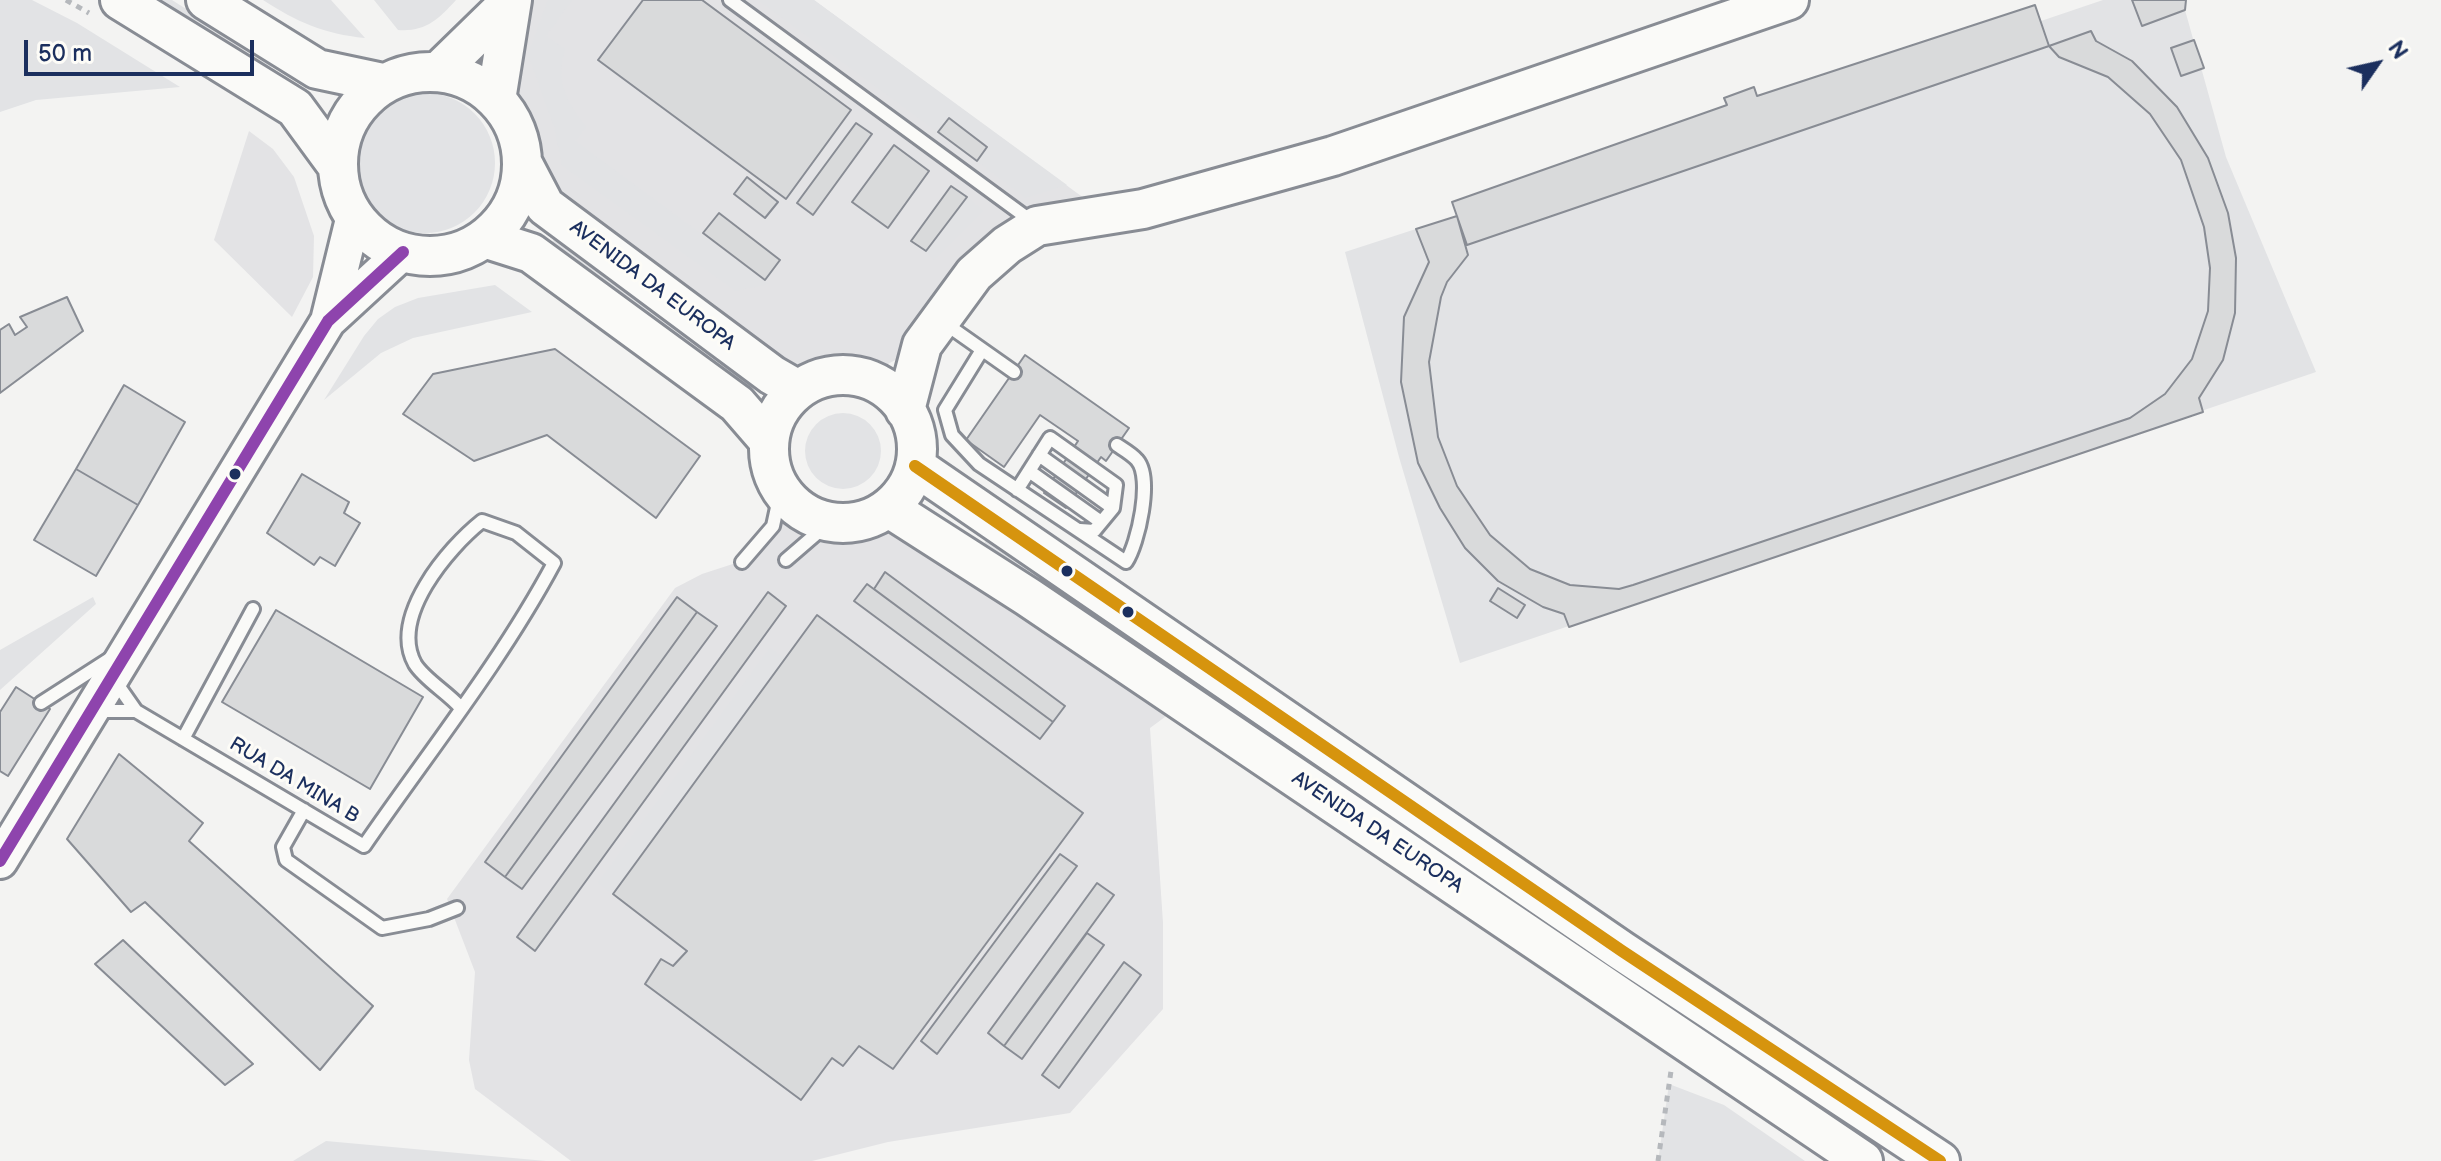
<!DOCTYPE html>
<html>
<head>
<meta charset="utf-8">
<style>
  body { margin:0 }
  #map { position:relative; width:2441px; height:1161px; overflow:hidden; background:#f3f3f2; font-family:"Balsamiq Sans",sans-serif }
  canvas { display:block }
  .north { position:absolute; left:2337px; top:24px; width:80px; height:80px; -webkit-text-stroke:6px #fdfcf7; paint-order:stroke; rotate:56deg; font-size:22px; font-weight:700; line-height:32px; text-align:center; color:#1b2f5e }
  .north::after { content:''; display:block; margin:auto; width:28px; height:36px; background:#1b2f5e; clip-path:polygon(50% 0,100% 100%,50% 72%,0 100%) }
  .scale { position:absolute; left:24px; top:40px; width:230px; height:36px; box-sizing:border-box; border:4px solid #1b2f5e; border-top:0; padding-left:10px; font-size:24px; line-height:28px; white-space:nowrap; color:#1b2f5e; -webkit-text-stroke:6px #fdfcf7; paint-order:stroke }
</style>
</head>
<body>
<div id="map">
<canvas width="2441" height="1161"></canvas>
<div class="north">N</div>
<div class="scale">50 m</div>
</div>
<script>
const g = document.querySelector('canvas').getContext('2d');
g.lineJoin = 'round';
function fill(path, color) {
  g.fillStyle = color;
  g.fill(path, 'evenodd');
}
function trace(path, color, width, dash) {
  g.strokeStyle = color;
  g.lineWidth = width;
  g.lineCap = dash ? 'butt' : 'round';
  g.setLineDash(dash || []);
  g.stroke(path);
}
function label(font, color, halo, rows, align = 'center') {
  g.font = font + ' "Balsamiq Sans",sans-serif';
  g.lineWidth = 6;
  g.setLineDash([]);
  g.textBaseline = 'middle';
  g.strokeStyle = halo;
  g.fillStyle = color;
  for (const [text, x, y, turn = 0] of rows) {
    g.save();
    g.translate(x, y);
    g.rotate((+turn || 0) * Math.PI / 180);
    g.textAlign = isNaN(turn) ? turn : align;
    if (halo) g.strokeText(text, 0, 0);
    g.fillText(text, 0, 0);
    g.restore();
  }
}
fill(new Path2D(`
  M512 0H814L1107 215 1037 226 922 345 863 378 826 377 798 390 523 164 519 138 505 109Z
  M249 131 273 149 294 177 314 236 313 277 292 317 214 240Z
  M781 489 798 508 821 520 847 524 875 516 1184 703 1150 728 1163 923V1009L1070 1113 888 1142 812 1161H571L475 1089 469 1060 475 972 447 899 675 588 702 574 742 561 773 526Z`), '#e3e3e5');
fill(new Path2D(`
  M0 0H32L77 23 180 87 36 100 0 112Z
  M157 0H172L273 64 266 72Z
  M263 0H331L365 38C324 34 297 22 263 0Z
  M374 0H456C438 20 425 32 398 30Z
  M548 0H572L546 36 565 49C555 81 566 101 586 127L575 141 769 284 736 291 562 165 554 126 528 55Z
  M758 0H814L1067 185 1026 198 977 161 987 147 949 118 938 132Z
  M2103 0H2186L2185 10 2226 157 2316 372 1460 663 1399 457 1345 252 1456 216 1452 202 1726 105 1724 98 1754 87 1758 96 2035 5 2041 21Z
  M355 163a70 70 0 1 1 140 0a70 70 0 1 1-140 0Z
  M967 197 983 211 934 260 926 251Z
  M556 237 749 381 743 391 548 247Z
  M495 285 532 312 413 338 381 353 324 400 364 336 378 319 395 307 418 298Z
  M805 451a38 38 0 1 1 76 0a38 38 0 1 1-76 0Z
  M989 535 1753 1052 1746 1063 982 547Z
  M93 597 96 604 0 690V650Z
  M770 648 785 659 613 894 598 883Z
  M1669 1084 1724 1105 1805 1161H1658Z
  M326 1141 546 1161H293Z`), '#e2e3e5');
const building = new Path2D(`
  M643 0H702L851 110 786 199 598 60Z
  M2132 0H2186L2185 10 2142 26Z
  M2035 5 2049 46 1467 245 1452 202 1727 105 1724 98 1754 87 1757 96Z
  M2091 31 2096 41 2132 61 2177 107 2208 158 2228 213 2236 258 2235 313 2223 360 2199 398 2203 412 1569 627 1564 614 1543 607 1498 581 1465 548 1440 508 1418 463 1401 382 1404 317 1429 262 1416 229 1457 216 1468 255 1447 282 1441 297 1429 362 1438 437 1457 486 1490 535 1530 569 1570 585 1619 589 1633 585 2130 418 2165 394 2192 359 2208 311 2210 268 2204 227 2181 160 2150 114 2108 77 2059 57 2049 46Z
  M2194 40 2204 68 2181 76 2171 48Z
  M949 118 987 147 977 161 938 132Z
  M856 123 872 134 813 215 797 203Z
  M894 145 929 171 888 228 852 202Z
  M747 177 778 202 765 218 734 194Z
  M951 186 967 197 926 251 911 241Z
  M719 213 780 260 765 280 703 233Z
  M67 297 83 331 0 393V330L9 324 15 335 27 327 20 317Z
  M555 349 700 456 656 518 547 435 474 461 403 414 433 374Z
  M1025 355 1129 428 1106 461 1101 457 1066 508 1044 493 1078 441 1040 415 1004 467 966 440Z
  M124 385 185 422 138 505 76 469Z
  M76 469 138 505 96 576 34 540Z
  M302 474 349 502 344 513 360 523 335 566 320 557 314 565 267 533Z
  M885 572 1065 706 1053 722 874 589Z
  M867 584 1053 722 1040 739 854 601Z
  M1498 588 1525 605 1517 618 1490 601Z
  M768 592 786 606 535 951 517 937Z
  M677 597 697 612 505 877 485 862Z
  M276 610 423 697 370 789 222 702Z
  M697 612 717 626 522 889 505 877Z
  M817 615 1083 813 893 1069 859 1046 843 1066 832 1058 801 1100 645 984 661 959 673 966 687 951 613 894Z
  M16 687 50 709 8 776 0 771V712Z
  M119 754 203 823 189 841 373 1006 320 1070 145 902 131 912 67 839Z
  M1060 854 1077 866 937 1054 921 1041Z
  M1097 883 1114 895 1004 1046 988 1033Z
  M1087 933 1104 945 1022 1059 1004 1046Z
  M123 940 253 1064 225 1085 95 964Z
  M1124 962 1141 975 1059 1088 1042 1075Z`);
fill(building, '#d9dadb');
trace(building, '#888c94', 2);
const service = new Path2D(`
  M730 0 1034 223
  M943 322 1014 372
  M982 350 945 410 952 435 979 464 1126 562C1138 544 1153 478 1137 460 1132 454 1123 449 1117 445
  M1039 455 1113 508
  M1029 471 1101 522
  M1017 490 1050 438 1116 485 1113 508 1094 531 1080 530
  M786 560 830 522
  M742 562 773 526 781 489
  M115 681 136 711
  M41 703 111 658
  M95 711H136L364 846C428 753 501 662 554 563L516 533 482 521C448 548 389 617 415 664 424 679 448 693 460 707
  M183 739 253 609
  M304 810 283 847 286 860 382 928 429 919 457 908`);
const secondary = new Path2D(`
  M328 321 354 215
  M0 861 328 321 403 252`);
const primary = new Path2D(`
  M120 0 295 108 336 164
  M206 0 317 69 383 83
  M338 164a92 92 0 1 1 184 0a92 92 0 1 1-184 0Z
  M438 72 512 0
  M496 100 512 0
  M523 164 545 206 772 375 798 390
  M487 239 531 253 737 404 769 441
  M769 449a74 74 0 1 1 148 0a74 74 0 1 1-148 0Z
  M905 410 922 345 974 274 1007 245 1037 226 1143 209 1333 156 1789 0
  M915 466 1622 951 1940 1161
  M889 508 1028 597 1863 1161`);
trace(service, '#888c94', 18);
trace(secondary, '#888c94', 40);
trace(primary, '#888c94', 44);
trace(new Path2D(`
  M66 0 89 13
  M1658 1161 1671 1071`), '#b5b8bc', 5, [6, 6]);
trace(service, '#fafaf8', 12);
trace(secondary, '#fafaf8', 34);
trace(primary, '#fafaf8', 38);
trace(new Path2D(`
  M915 466 1622 951 1940 1161`), '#d6940e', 12);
trace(new Path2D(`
  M0 861 328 321 403 252`), '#8e44ad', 12);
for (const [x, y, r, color] of [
  [235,474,7,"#1b2f5e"],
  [1067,571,7,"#1b2f5e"],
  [1128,612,7,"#1b2f5e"]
]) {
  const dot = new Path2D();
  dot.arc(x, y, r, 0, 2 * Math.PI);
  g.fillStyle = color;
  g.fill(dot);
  trace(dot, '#fdfcf7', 3);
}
label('20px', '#1b2f5e', '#fdfcf7', [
  ["AVENIDA DA EUROPA",652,286,37],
  ["RUA DA MINA B",294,781,31],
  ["AVENIDA DA EUROPA",1377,833,34]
]);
</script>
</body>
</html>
